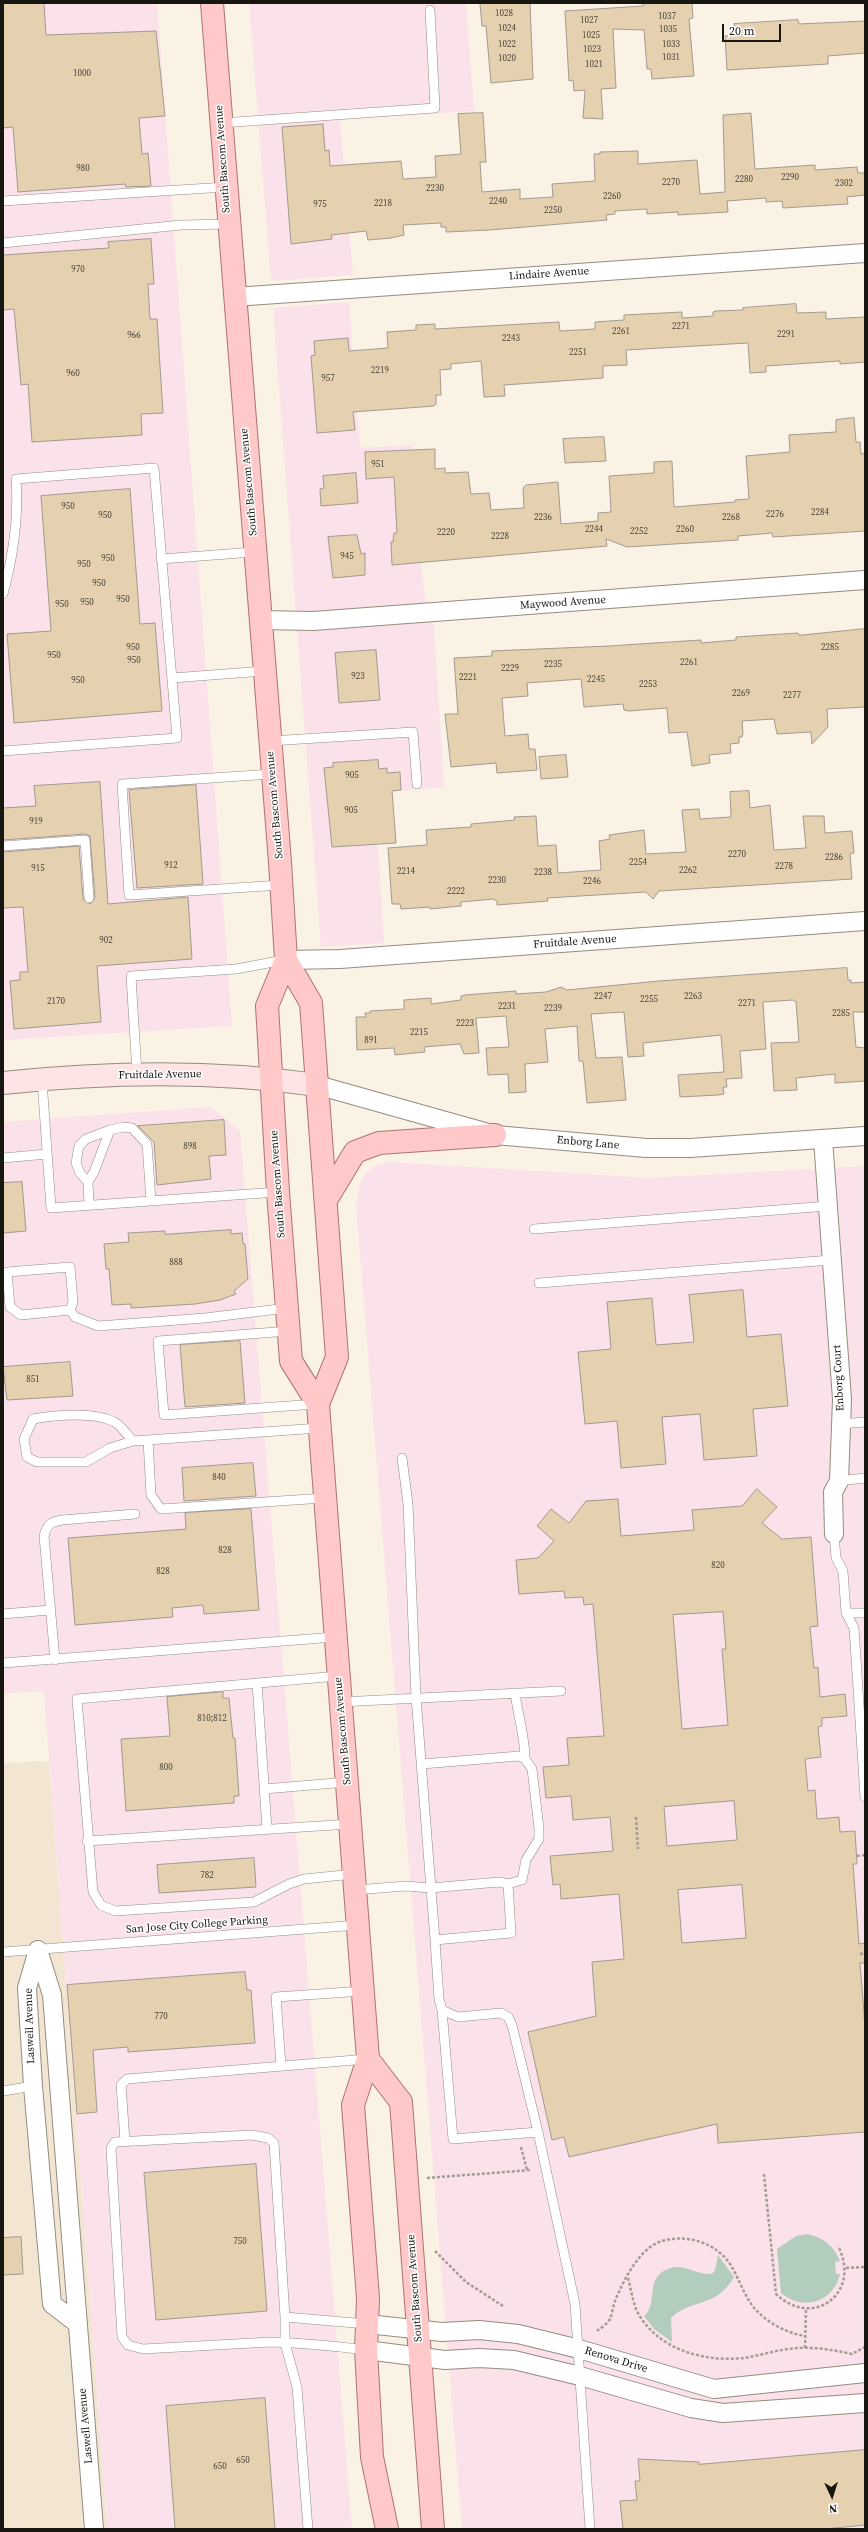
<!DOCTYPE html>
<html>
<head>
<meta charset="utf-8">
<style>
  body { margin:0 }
  #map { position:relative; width:868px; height:2532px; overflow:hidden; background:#faf2e5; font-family:"Source Serif 4",serif }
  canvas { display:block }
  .frame { position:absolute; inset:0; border:4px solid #181611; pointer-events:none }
  .north { position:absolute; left:812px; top:2476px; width:40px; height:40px; -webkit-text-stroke:3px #fff; paint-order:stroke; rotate:176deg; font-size:11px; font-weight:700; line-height:16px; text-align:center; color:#181611 }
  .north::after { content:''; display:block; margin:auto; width:14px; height:18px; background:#181611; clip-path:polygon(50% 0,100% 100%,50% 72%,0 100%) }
  .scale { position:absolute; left:722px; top:24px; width:59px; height:18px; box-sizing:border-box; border:2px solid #181611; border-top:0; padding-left:5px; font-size:12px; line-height:14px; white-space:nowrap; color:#181611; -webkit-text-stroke:3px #fff; paint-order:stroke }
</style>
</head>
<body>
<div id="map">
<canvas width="868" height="2532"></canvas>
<div class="frame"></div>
<div class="north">N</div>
<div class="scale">20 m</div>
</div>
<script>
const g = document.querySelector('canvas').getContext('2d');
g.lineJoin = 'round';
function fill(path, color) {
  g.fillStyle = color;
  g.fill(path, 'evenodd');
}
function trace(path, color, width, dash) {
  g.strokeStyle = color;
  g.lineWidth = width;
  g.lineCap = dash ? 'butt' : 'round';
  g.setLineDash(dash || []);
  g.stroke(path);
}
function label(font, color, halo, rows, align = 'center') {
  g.font = font + ' "Source Serif 4",serif';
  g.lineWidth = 3;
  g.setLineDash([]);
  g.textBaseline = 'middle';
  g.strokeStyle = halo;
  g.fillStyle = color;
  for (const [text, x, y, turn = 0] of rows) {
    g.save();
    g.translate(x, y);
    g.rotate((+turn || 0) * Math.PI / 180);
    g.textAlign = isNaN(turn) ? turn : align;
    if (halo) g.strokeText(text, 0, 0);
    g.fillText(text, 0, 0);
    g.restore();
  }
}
fill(new Path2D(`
  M3 3H157L232 1026 3 1040Z
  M249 3H466L474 111 340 120 353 275 271 281Z
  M349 302 360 448 412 445 424 593 434 628 444 787 375 793 384 943 321 947 273 308Z
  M211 1107 240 1131 352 2529H107L44 1691 3 1694V1122Z
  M390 1162 649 1178 865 1166V2529H462L356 1204 360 1184 366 1173 377 1165Z`), '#fbe1e9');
fill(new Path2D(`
  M49 1761 107 2529H3V1763Z`), '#f2e5d2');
fill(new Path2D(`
  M807 2234C824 2238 833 2245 840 2261L835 2262 836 2274H840C833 2302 804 2312 781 2293L777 2249 796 2236Z
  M718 2255 734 2277C714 2310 693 2297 671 2318L672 2342 654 2329 644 2316C657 2306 647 2282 662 2272 680 2259 694 2275 712 2274L715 2270Z`), '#b3cdbd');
const building = new Path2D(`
  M3 3H44L46 35 156 31 165 116 139 118 142 154 148 153 151 186 126 187 125 184 18 192 13 127 3 128Z
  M489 3H530L533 79 491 83 486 26H482L480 4Z
  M643 3H692L693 18 689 19 694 76 652 79 651 69H647L644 30 613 29 616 88 601 89 603 119 583 118 585 90 574 91 573 80 569 81 565 11 643 6Z
  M798 20 799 24 865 21V53L828 56V64L727 70 725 36 735 35 734 24Z
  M483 113 486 162H480L482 192 520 189V199L553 197 552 184 595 181 594 154H600V152L638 151V164L697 160 700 194 725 192 723 115 751 113 755 169 815 165V170L857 167 858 173H865V195L847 197 848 204 783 208 782 201 766 202V198L727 201 728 212 678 215V212L647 214V209L615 211V214L606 215 607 220 490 230 446 232V227H441V223L403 225 404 235 391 238 368 240 366 231 331 235 332 239 291 244 282 127 323 124 325 151 329 150 330 166 401 161 403 179 436 177 435 156 461 154 458 114Z
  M151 239 154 284H148L150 319H157L163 413 141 414 142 435 32 442 28 384 21 385 14 309 3 310V255L109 248 108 242Z
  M796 304 797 313 826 312V319L865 317V362L840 364V361L766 366V372L750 373 748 343 626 350 627 365 603 366V378L504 385 505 396 484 397 481 361 451 364V369L440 370 441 395H436V404L434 406 353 412 355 430 317 433 311 356 315 355 314 341 348 338 349 351 388 348 387 332 416 330V325L435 324V329L559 322 560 331 595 329V322L624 320V315L682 312V318L713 316V312L716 311 743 310V308Z
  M854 418 856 442H860L861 454 865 453V531L773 537 772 533 738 536V540L627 547 606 539 607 546 392 565 391 542H393L394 533H397L394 477 366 479 365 452 435 449V469L445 468V473L468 472 471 494 489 493 491 510 524 508 523 488 526 485 558 482 561 524 598 521V513L611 512 609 476 654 473V462L672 461 674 507 735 502V500L749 499 746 456 790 452 789 435 836 432V420Z
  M604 437 606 461 565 463 563 439Z
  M356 473 358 503 321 506 320 489 324 488 323 476Z
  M130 489 140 624 155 623 162 711 14 723 7 634 51 631 41 496Z
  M357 535 361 554 365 553V575L333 578 328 537Z
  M865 629V707L827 709 828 727 812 744 811 732 777 734 774 719 742 721 743 733 742 737H739V743L730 744 731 753 709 755 710 763 692 766 687 732 669 733 667 708 629 711 624 710 623 704 584 707 581 679 527 683 528 696 502 698 505 736 528 734 529 749H535L537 770 497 773 496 763 451 767 445 714H458L454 658 492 656V651L609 646 701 640V643L736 640V637L798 633 799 635Z
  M376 650 380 700 339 703 335 653Z
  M566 755 568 777 541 779 539 757Z
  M378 760 379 769 387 768V773L400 772 401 790 392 791 396 843 332 847 324 768 333 767V763Z
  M100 782 108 904 188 897 192 959 97 966 101 1022 14 1029 10 981 20 980V972H28L23 907 3 908V852L79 846 83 899 90 904 95 898 90 836 85 834 3 840V808L36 806 34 786Z
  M196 785 203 884 137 888 129 790Z
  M749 791 750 808 770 805 774 850 806 848 803 816H824L825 833 852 831 854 853 850 854 852 879 659 891 653 899 646 892 547 898 548 901 497 905V901L493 899 461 902V906L430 909V907L401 909 400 904H392L388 848 427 845 426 830 471 827V824L515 820 514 817 536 816 538 846 556 845 558 873 601 870 599 841 610 839 609 835 644 830 646 854 686 852 682 810 699 809 700 819 731 817 730 792Z
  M847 968 848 980H851V983L865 982V1012H853L856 1047 865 1048V1081L835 1083V1074L796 1078 797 1090 774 1091 771 1043 799 1042 796 1002 793 1000 763 1002 766 1049 740 1051 742 1078 726 1079 727 1087H723L724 1094 718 1095 680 1097 678 1075 724 1072 721 1035 643 1043 644 1056 628 1057 624 1012 591 1014 596 1058 622 1057 626 1100 587 1103 583 1061H579L577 1026 545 1029 548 1062 525 1064 526 1092 509 1093 508 1074 488 1075 486 1048 509 1047 506 1016 476 1018 479 1053 464 1054 460 1044 424 1047 425 1052 395 1055 394 1048 357 1050 356 1017H366L365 1013H370V1011L404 1009V1000L431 998V1004L461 1000V996L465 995 516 991V994L546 992 561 987 567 990 659 981Z
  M224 1120 226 1155 209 1156 211 1179 157 1185 154 1142 138 1126Z
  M22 1182 26 1231 3 1233V1183Z
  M231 1230V1234L242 1233 243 1244H245L248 1279 234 1291 236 1294 220 1300 195 1304 131 1308V1304L112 1305 109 1269H106L104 1244 129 1242 128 1233 165 1231V1234Z
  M743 1290 747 1337 781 1334 788 1406 753 1409 757 1456 704 1460 700 1414 662 1417 666 1464 621 1468 617 1421 585 1424 578 1352 611 1349 607 1302 652 1298 656 1345 694 1342 689 1295Z
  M240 1341 245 1403 185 1407 180 1345Z
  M70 1362 73 1396 7 1400 3 1367Z
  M253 1463 256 1496 184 1501 182 1468Z
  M757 1489 777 1507 762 1523 782 1539 811 1537 818 1626 810 1627 814 1668 818 1667 820 1697 845 1694 847 1716 822 1718V1726L818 1727 821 1757 805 1759 808 1791 815 1790 817 1819 839 1817 840 1832 855 1831 857 1864H853L859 1944 865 1943V1963H860L865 2025V2132L718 2143 717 2124 569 2157 564 2137 552 2140 528 2032 596 2016 592 1962 624 1959 622 1932 619 1894 561 1899 560 1884 553 1885 550 1856 613 1851 610 1817 573 1820 571 1796 546 1798 543 1767 569 1765 567 1738 604 1736 593 1604 584 1605 583 1597 565 1598 564 1591 519 1594 516 1560 538 1558 554 1541 537 1526 551 1509 569 1523 586 1501 618 1499 621 1536 694 1530 692 1510 742 1506ZM723 1612 726 1649H722L728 1725 682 1729 673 1615ZM734 1801 737 1840 667 1846 664 1807ZM742 1885 746 1938 682 1943 678 1890Z
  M251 1509 259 1610 204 1614 203 1605 172 1608 173 1617 75 1625 68 1538 186 1529 185 1513Z
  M223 1692V1698H229L233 1738H235L239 1796H234V1803L126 1811 121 1739 170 1736 167 1697Z
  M254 1858 256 1887 159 1893 157 1865Z
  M245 1972 247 1990H251L255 2043 128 2052V2047L93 2050 97 2112 77 2114 67 1985Z
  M256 2164 267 2311 156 2320 144 2173Z
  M21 2237 23 2274 3 2275V2238Z
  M265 2398 275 2529H175L166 2406Z
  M865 2450V2525L825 2529H623L620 2501 637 2500 635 2481H640L638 2459 699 2462V2464Z`);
fill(building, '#e5d0b0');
trace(building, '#a29a8f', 1);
const lane = new Path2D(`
  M221 123 435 108 430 10
  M3 201 226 187
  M3 243 181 225 228 224
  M161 559 254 552
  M3 594C13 557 19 518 16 479L154 468 177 738 3 751
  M172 678 264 671
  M270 741 413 732 417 784
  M272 774 122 784 129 895 281 885
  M3 846 85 840 89 898
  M137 1074 131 976 236 969 284 960
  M42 1080 51 1208 278 1192
  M3 1158 47 1154
  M88 1182 80 1173 76 1163 79 1146 86 1139 110 1130 123 1127 132 1128 147 1144 151 1201
  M89 1205 88 1182 94 1172 110 1130
  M534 1229 828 1206
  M539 1283 831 1260
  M70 1310 73 1302 70 1267 7 1272 10 1307 21 1315 70 1310 75 1317 98 1326 205 1318 287 1308
  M289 1331 158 1341 164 1415 316 1404
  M841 1424 865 1422
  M148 1440 151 1495 161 1509 324 1498
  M133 1441C128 1436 122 1427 116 1423 96 1411 55 1415 33 1419L24 1439 27 1457 37 1462H86L110 1448 133 1441 320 1428
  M839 1481 865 1478
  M834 1534 836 1558 843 1571 846 1613 854 1628 865 1797
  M846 1613H865
  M3 1614 50 1610
  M55 1660 44 1536C47 1524 51 1522 62 1520L135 1514
  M3 1663 335 1637
  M338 1676 77 1699 93 1892 101 1905 115 1911 254 1902 289 1884 304 1879 354 1874
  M257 1683 267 1829
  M515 1693C518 1716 525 1737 525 1759
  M340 1702 561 1691
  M422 1764 519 1756 525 1759 532 1769 539 1828V1839L526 1860 522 1880 508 1884
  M264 1789 347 1782
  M87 1841 350 1824
  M355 1890 406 1886 430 1888 499 1882 508 1884 511 1933 435 1940 416 1697 408 1504 402 1458
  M435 1940 439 1999 442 2010 458 2017 501 2013 508 2017 512 2025 538 2132 575 2304 590 2529
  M3 1952 358 1925
  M442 2010 453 2139 538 2132
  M281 2066 276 1997 363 1991
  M3 2091 33 2086
  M125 2141 121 2085 127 2079 367 2059
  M285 2317 367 2324
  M308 2529 297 2387 285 2343V2317L274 2143 268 2138 252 2135 115 2142 111 2148 122 2337 128 2345 143 2349 271 2342C303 2343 335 2346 366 2350`);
const street = new Path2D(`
  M234 297 865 253
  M260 620 313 621 865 580
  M286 960 340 959 865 921
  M317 1085 495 1135 646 1148H690L865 1136
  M823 1139 842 1399 839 1481 833 1492 834 1534
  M38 1950 52 1995 94 2529
  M38 1950 27 1988 33 2086 52 2304 78 2324
  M367 2324 442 2332 479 2330 518 2334 579 2349 714 2389 865 2373
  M366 2350 445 2360 479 2358 514 2360 580 2376 691 2408 723 2413 865 2403`);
const secondary = new Path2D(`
  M3 1083C107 1072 214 1070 317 1085`);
const primary = new Path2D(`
  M212 3 280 862 286 960 267 1006 278 1192 291 1361 318 1404
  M286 960 311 1003 337 1357 318 1404 368 2059 353 2105 368 2298 366 2350 372 2457 387 2529
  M326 1200 355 1152 379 1143 495 1135
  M368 2059 401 2102 433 2529`);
trace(lane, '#948c81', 10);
trace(street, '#948c81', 20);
trace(secondary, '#948c81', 24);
trace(primary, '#ae7372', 24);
trace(new Path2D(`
  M636 1817 638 1849
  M857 1856 865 1855
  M860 1954 865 1953
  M864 2019 865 2018
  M521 2147 527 2170
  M764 2174 776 2294C814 2330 862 2292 838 2246
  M427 2178 531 2170
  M435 2251 466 2282 503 2306
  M846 2268 865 2267
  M628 2278C631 2289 633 2305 639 2315 661 2351 705 2362 744 2358 762 2355 780 2349 798 2348 816 2347 834 2350 852 2354L865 2347
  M597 2331C601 2328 607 2324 610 2319 612 2314 613 2307 615 2301 623 2281 640 2247 662 2241 687 2234 715 2242 730 2264 739 2278 744 2296 755 2309 768 2323 786 2333 805 2336
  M805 2348 806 2309`), '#a39d93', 2.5, [3, 2]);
trace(lane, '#fff', 9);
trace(street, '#fff', 18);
trace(secondary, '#ffe4e5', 22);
trace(primary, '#ffc9ca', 22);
label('9px', '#4b4439', null, [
  ["1028",504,14],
  ["1037",667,17],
  ["1027",589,21],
  ["1024",507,29],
  ["1035",668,30],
  ["1025",591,36],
  ["1022",507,45],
  ["1033",671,45],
  ["1023",592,50],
  ["1031",671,58],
  ["1020",507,59],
  ["1021",594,65],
  ["1000",82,74],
  ["980",83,169],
  ["2290",790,178],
  ["2280",744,180],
  ["2270",671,183],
  ["2302",844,184],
  ["2230",435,189],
  ["2260",612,197],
  ["2240",498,202],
  ["2218",383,204],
  ["975",320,205],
  ["2250",553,211],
  ["970",78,270],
  ["2271",681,327],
  ["2261",621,332],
  ["2291",786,335],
  ["966",134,336],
  ["2243",511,339],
  ["2251",578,353],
  ["2219",380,371],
  ["960",73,374],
  ["957",328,379],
  ["951",378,465],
  ["950",68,507],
  ["2284",820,513],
  ["2276",775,515],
  ["950",105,516],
  ["2236",543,518],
  ["2268",731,518],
  ["2244",594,530],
  ["2260",685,530],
  ["2252",639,532],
  ["2220",446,533],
  ["2228",500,537],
  ["945",347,557],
  ["950",108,559],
  ["950",84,565],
  ["950",99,584],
  ["950",123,600],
  ["950",87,603],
  ["950",62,605],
  ["950",133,648],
  ["2285",830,648],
  ["950",54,656],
  ["950",134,661],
  ["2261",689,663],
  ["2235",553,665],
  ["2229",510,669],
  ["923",358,677],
  ["2221",468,678],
  ["2245",596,680],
  ["950",78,681],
  ["2253",648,685],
  ["2269",741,694],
  ["2277",792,696],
  ["905",352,776],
  ["905",351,811],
  ["919",36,822],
  ["2270",737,855],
  ["2286",834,858],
  ["2254",638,863],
  ["912",171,866],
  ["2278",784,867],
  ["915",38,869],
  ["2262",688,871],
  ["2214",406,872],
  ["2238",543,873],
  ["2230",497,881],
  ["2246",592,882],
  ["2222",456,892],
  ["902",106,941],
  ["2247",603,997],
  ["2263",693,997],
  ["2255",649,1000],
  ["2170",56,1002],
  ["2271",747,1004],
  ["2231",507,1007],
  ["2239",553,1009],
  ["2285",841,1014],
  ["2223",465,1024],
  ["2215",419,1033],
  ["891",371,1041],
  ["898",190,1147],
  ["888",176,1263],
  ["851",33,1380],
  ["840",219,1478],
  ["828",225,1551],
  ["820",718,1566],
  ["828",163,1572],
  ["810;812",212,1719],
  ["800",166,1768],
  ["782",207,1876],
  ["770",161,2017],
  ["750",240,2242],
  ["650",243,2461],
  ["650",220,2467]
]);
label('11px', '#181611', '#fff', [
  ["South Bascom Avenue",223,159,-94],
  ["Lindaire Avenue",549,274,-4],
  ["South Bascom Avenue",249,482,-95],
  ["Maywood Avenue",563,603,-4],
  ["South Bascom Avenue",275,805,-95],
  ["Fruitdale Avenue",575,942,-4],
  ["Fruitdale Avenue",160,1075,-1],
  ["Enborg Lane",588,1143,5],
  ["South Bascom Avenue",278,1184,-94],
  ["Enborg Court",839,1378,-93],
  ["South Bascom Avenue",343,1731,-95],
  ["San Jose City College Parking",197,1925,-4],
  ["Laswell Avenue",30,2026,-92],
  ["South Bascom Avenue",415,2288,-94],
  ["Renova Drive",616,2360,17],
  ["Laswell Avenue",86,2426,-95]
]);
</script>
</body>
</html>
